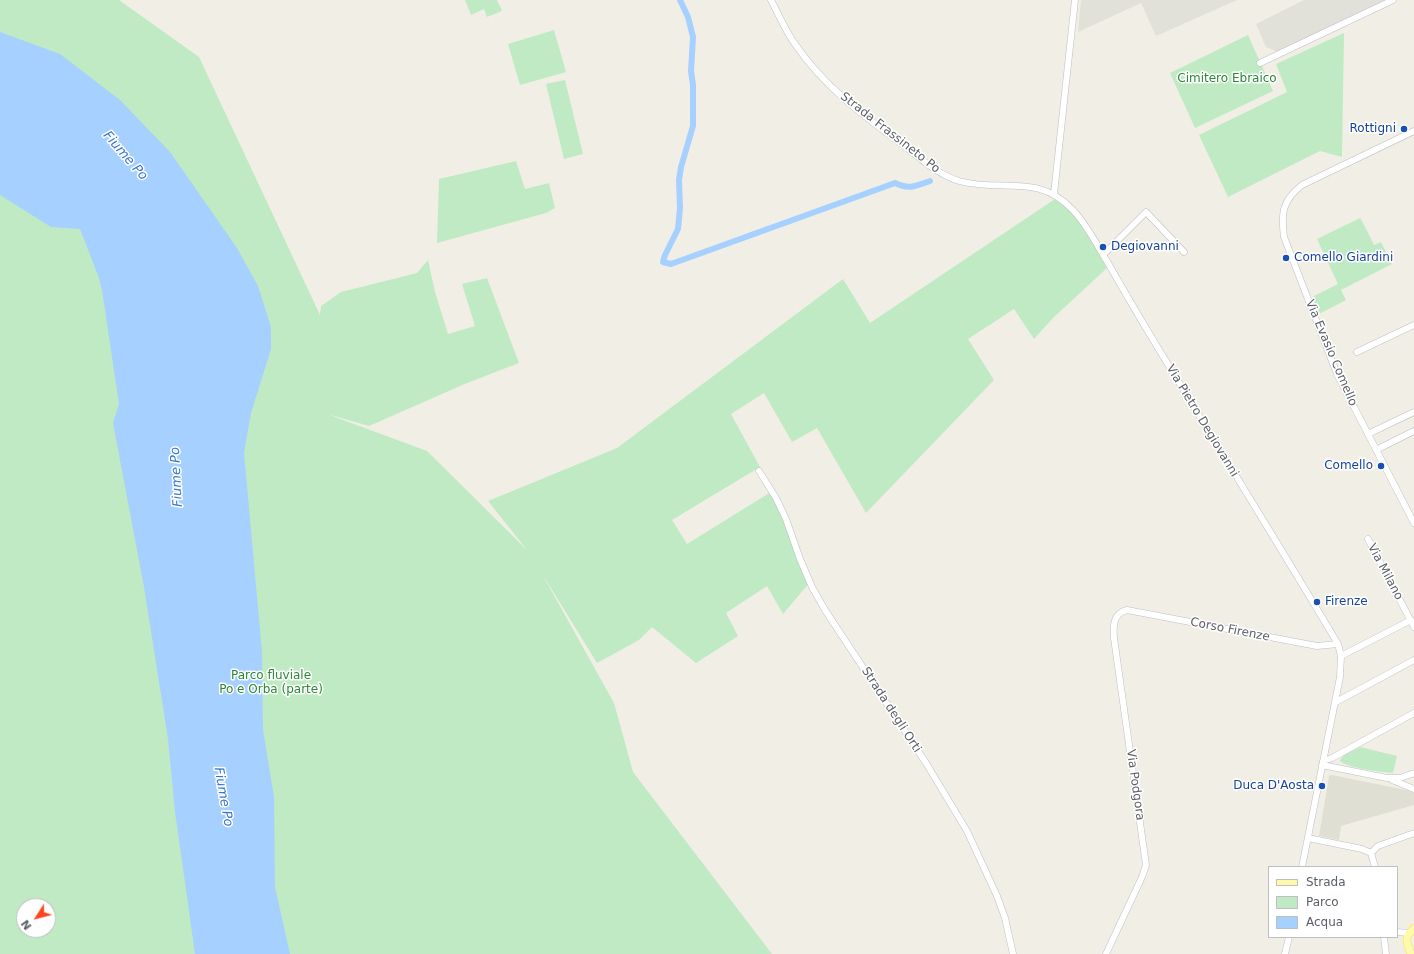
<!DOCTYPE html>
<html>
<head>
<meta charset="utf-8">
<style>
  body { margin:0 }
  #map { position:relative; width:1414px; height:954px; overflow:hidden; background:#f1efe5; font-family:"DejaVu Sans",sans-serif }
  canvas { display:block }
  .legend { position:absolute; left:1268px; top:866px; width:130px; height:72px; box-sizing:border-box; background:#fff; border:1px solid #bebfc2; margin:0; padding:5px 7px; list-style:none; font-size:12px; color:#5c6067 }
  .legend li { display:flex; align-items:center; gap:8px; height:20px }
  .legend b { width:20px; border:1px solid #bebfc2 }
  .north { position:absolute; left:16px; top:898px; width:40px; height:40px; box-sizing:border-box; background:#fff; border:1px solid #bebfc2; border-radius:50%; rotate:234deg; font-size:11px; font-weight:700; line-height:16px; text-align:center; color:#5c6067 }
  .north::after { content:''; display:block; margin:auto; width:14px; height:18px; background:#fb4720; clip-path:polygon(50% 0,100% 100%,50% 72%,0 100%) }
</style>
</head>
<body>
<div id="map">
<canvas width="1414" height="954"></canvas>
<ul class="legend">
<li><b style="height:5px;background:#fffaab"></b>Strada</li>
<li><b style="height:11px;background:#bfeac3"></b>Parco</li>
<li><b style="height:11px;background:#a6d0ff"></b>Acqua</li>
</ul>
<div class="north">N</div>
</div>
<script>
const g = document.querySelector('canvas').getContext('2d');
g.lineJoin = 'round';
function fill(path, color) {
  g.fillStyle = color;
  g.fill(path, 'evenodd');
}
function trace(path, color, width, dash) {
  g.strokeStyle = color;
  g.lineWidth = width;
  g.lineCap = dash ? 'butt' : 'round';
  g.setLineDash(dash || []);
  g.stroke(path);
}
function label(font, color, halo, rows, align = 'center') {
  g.font = font + ' "DejaVu Sans",sans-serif';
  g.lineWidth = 3;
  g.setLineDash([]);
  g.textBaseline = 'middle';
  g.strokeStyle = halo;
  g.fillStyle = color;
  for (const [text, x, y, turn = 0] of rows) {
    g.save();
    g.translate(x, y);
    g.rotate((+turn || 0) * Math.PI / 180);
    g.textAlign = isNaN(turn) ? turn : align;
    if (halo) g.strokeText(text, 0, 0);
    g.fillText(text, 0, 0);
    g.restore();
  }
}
fill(new Path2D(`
  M1081 0H1237L1156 36 1141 3 1078 32Z
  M1304 0H1385L1278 52 1266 47 1256 24Z`), '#e1e0d9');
fill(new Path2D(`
  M1332 775 1406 790 1414 793V805L1341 826 1339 840 1319 836 1329 776Z`), '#e0dfd4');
fill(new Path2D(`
  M0 0H119L199 57 320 315 321 306 341 292 417 273 428 260 435 292 448 334 475 326 462 284 487 278 519 363 467 383 369 426 327 414 427 451 527 550 488 501 617 448 843 279 870 323 1055 199C1079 216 1094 242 1107 268L1053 318 1034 339 1014 309 968 339 994 380 866 513 817 428 792 442 764 393 731 414 760 467 672 520 687 544 771 492 794 543 810 582 783 614 767 586 726 613 738 636 696 663 652 627 639 640 597 663 541 572 614 703 633 772 772 954H0ZM24 906H48V930H24Z
  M465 0H497L502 11 487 17 484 9 471 15Z
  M554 30 566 72 520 85 508 44Z
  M1344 33 1342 157 1320 151 1228 197 1199 135 1287 92 1276 64Z
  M1248 35 1273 91 1195 128 1170 73Z
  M565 80 583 154 564 159 546 84Z
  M516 161 525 189 549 183 555 208 546 213 437 243 439 179Z
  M1360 218 1363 223 1374 245 1381 242 1392 264 1341 290 1346 300 1319 314 1312 297 1338 284 1317 239Z
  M1360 747 1397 756 1393 773C1382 772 1347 768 1340 761 1342 754 1353 751 1360 747Z`), '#bfeac3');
fill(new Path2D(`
  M0 32 60 54 120 100 170 152 237 248 258 286 271 327V349L251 413 244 453 262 652 263 730 274 797 275 887 290 954H195L175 812 168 739 144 587 113 423 119 404 102 290 99 278 80 229 51 227 0 195Z`), '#a6d0ff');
trace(new Path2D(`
  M680 0 688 17 693 37 691 71 693 85V126L681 167 679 180 680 208 678 229 665 255 663 262 671 264 895 183C909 190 916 186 930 181`), '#a6d0ff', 6);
const minor = new Path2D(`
  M771 0C779 15 785 30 795 44 824 87 865 117 906 147 922 160 939 175 959 181 1002 193 1037 172 1073 210 1087 225 1097 245 1108 263 1124 291 1141 320 1158 348 1218 447 1279 545 1338 644L1341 656 1340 677 1302 867
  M1260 63 1393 0
  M1414 131 1302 185C1282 201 1281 213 1284 237L1337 374 1414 523
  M1054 194 1075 0
  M1103 255 1146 212 1184 252
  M1357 352 1414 325
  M1368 434 1414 412
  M1376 450 1414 431
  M759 471 776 498 786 519 800 559 812 587 825 610 926 763 967 831 997 896 1005 918 1013 954
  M1368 539 1414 627
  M1341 656 1411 620
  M1336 702 1414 660
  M1323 761 1332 758 1414 713
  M1322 765 1387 778H1400L1414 773
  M1392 780 1414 789
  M1308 838 1362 849 1371 853
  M1371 853 1378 846 1414 833
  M1371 853 1375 867
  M1397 932 1409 933
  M1384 937 1386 954
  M1106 954 1142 877 1146 865 1114 638C1113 626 1113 613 1127 610L1317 646 1338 644
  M1285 954 1289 937`);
const major = new Path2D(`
  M1411 954C1406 942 1404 937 1414 928`);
trace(minor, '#bcbec5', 7);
trace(major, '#ffdf4f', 8);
trace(minor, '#fff', 6);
trace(major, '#fffaab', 7);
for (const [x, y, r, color] of [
  [1404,129,4,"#1a4fb4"],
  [1103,247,4,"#1a4fb4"],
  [1286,258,4,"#1a4fb4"],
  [1381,466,4,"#1a4fb4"],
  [1317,602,4,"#1a4fb4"],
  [1322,786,4,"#1a4fb4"]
]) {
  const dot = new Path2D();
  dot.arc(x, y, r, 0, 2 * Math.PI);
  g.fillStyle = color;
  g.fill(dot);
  trace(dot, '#fff', 1.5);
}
label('12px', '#2c873a', '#fff', [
  ["Cimitero Ebraico",1227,79],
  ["Parco fluviale",271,676],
  ["Po e Orba (parte)",271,690]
]);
label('12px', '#164399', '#fff', [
  ["Rottigni",1396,129],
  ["Degiovanni",1111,247,"left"],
  ["Comello Giardini",1294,258,"left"],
  ["Comello",1373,466],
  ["Firenze",1325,602,"left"],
  ["Duca D'Aosta",1314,786]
], 'right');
label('12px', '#5c6067', '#fff', [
  ["Strada Frassineto Po",890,133,38],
  ["Via Evasio Comello",1331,353,67],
  ["Via Pietro Degiovanni",1202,421,59],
  ["Via Milano",1385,572,62],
  ["Corso Firenze",1230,630,11],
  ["Strada degli Orti",891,710,57],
  ["Via Podgora",1135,785,82]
]);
label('italic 13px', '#3b75d0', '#fff', [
  ["Fiume Po",125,156,49],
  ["Fiume Po",177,477,-93],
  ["Fiume Po",223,797,80]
]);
</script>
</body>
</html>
